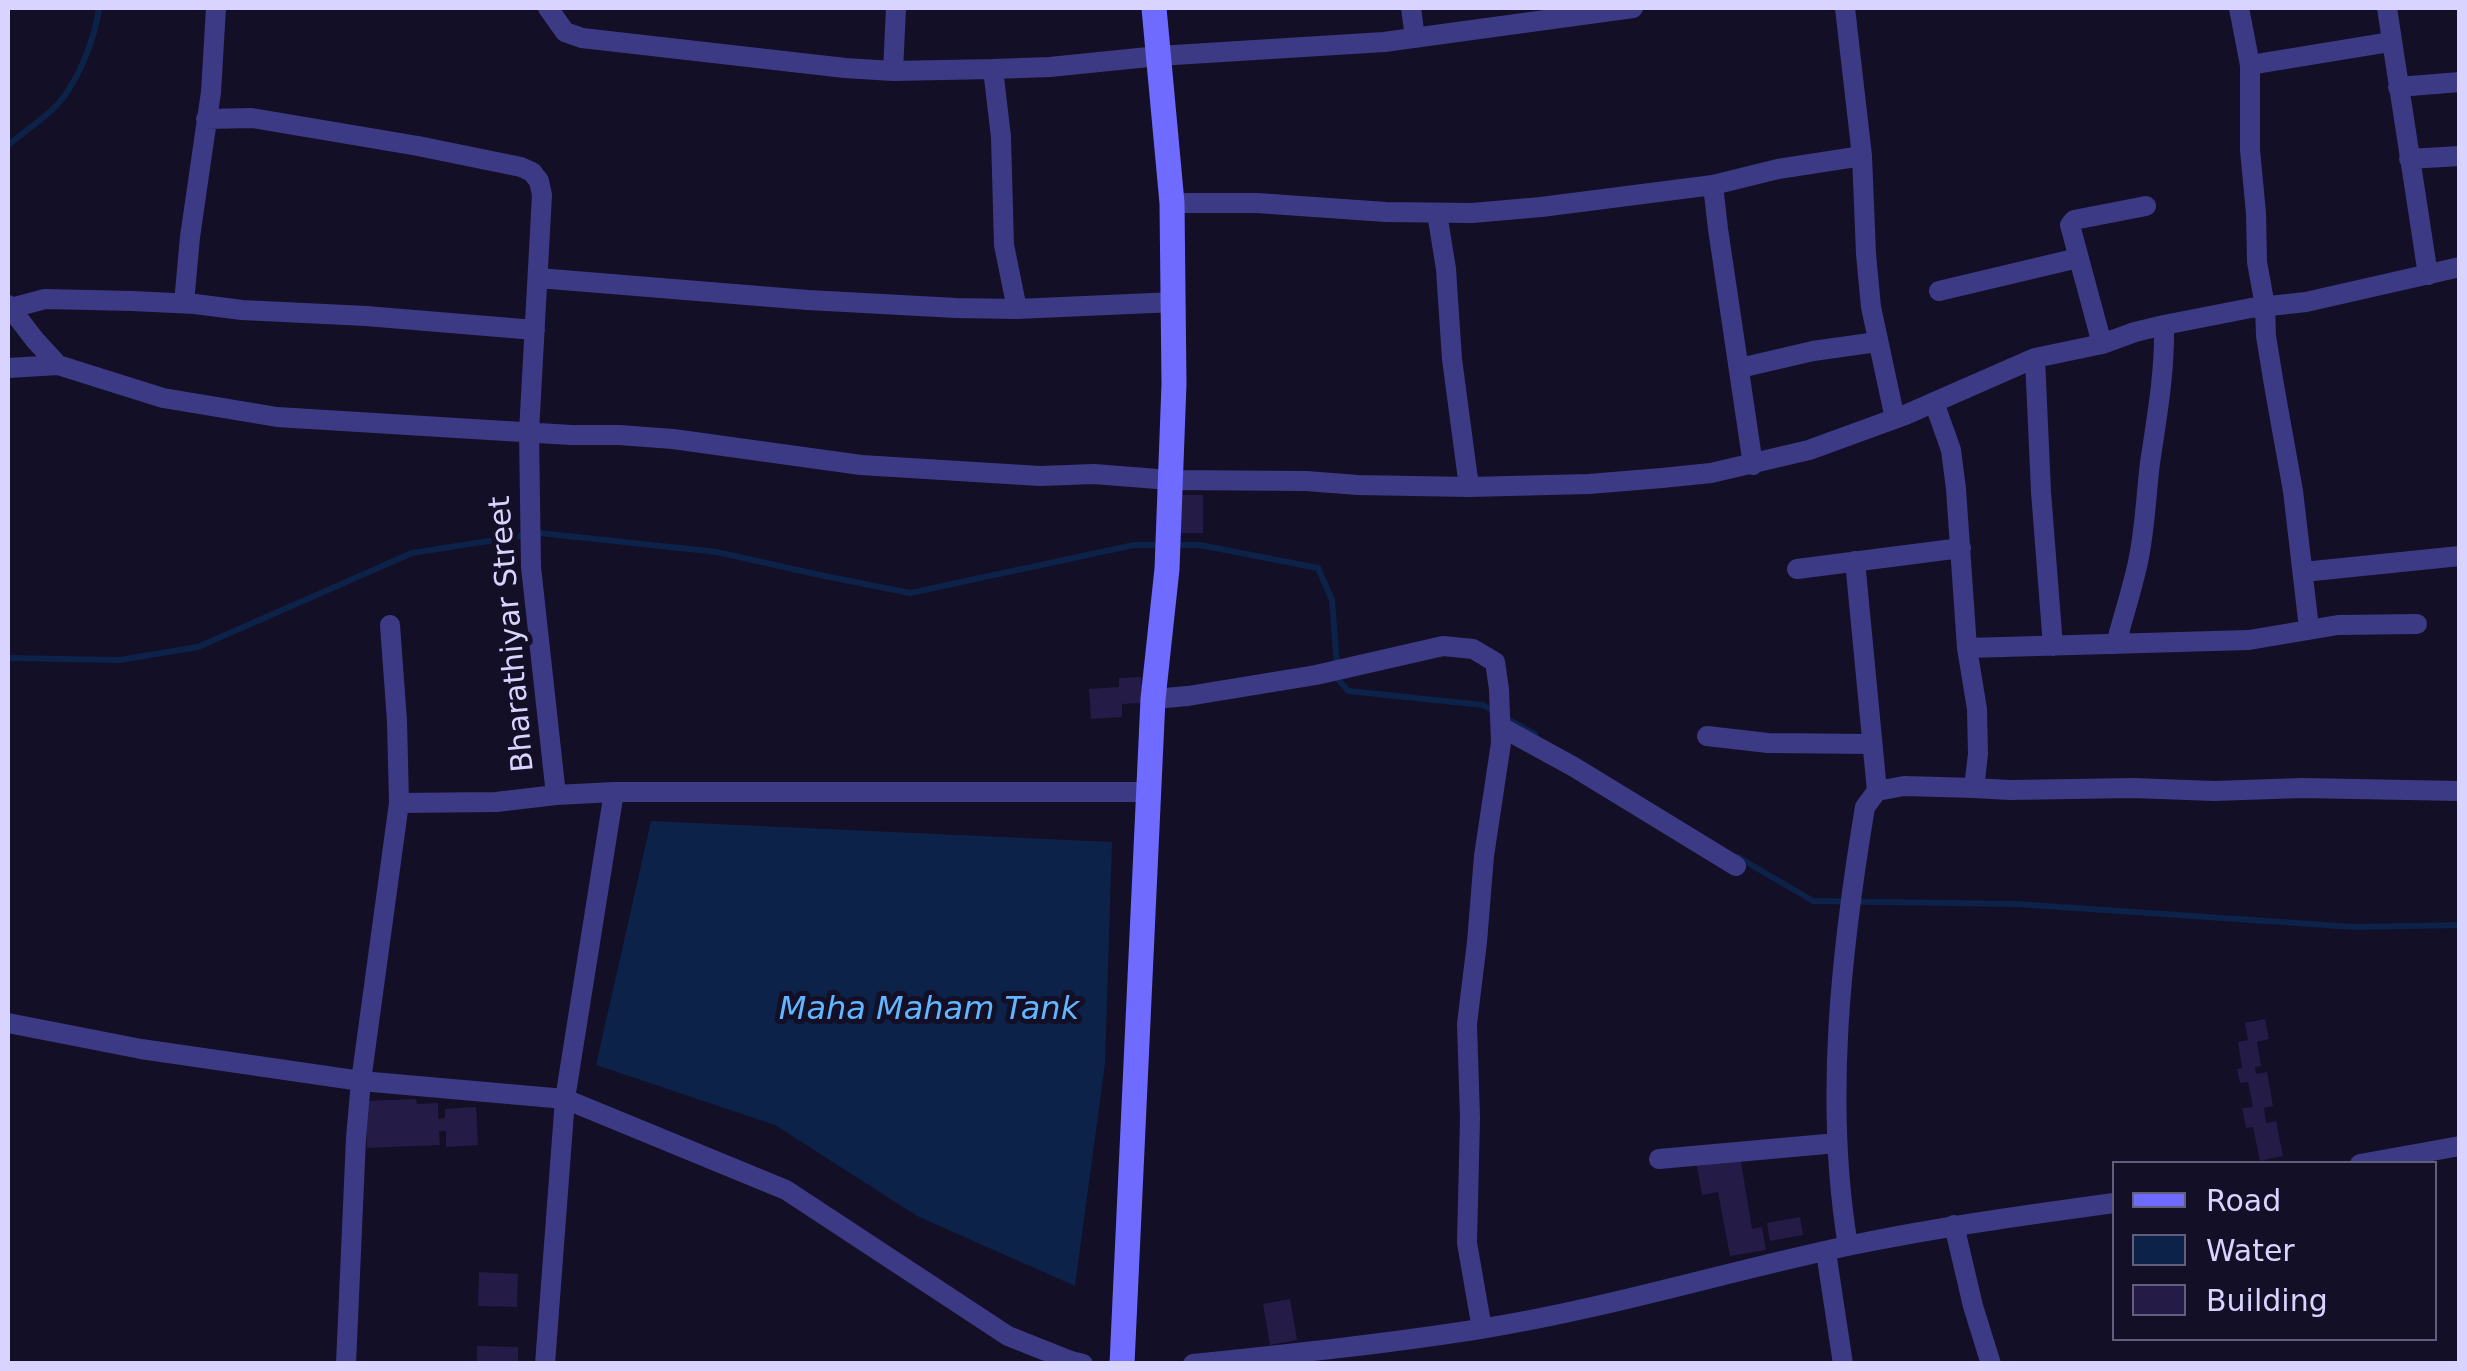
<!DOCTYPE html>
<html>
<head>
<meta charset="utf-8">
<style>
  body { margin:0 }
  #map { position:relative; width:2467px; height:1371px; overflow:hidden; background:#130f26; font-family:"DejaVu Sans",sans-serif }
  canvas { display:block }
  .frame { position:absolute; inset:0; border:10px solid #d9d4ff; pointer-events:none }
  .legend { position:absolute; left:2112px; top:1161px; width:325px; height:180px; box-sizing:border-box; background:#130f26; border:2px solid #625e7d; margin:0; padding:12px 18px; list-style:none; font-size:30px; color:#d9d4ff }
  .legend li { display:flex; align-items:center; gap:20px; height:50px }
  .legend b { width:50px; border:2px solid #625e7d }
</style>
</head>
<body>
<div id="map">
<canvas width="2467" height="1371"></canvas>
<div class="frame"></div>
<ul class="legend">
<li><b style="height:12px;background:#6f6bff"></b>Road</li>
<li><b style="height:28px;background:#0c2248"></b>Water</li>
<li><b style="height:28px;background:#241b47"></b>Building</li>
</ul>
</div>
<script>
const g = document.querySelector('canvas').getContext('2d');
g.lineJoin = 'round';
function fill(path, color) {
  g.fillStyle = color;
  g.fill(path, 'evenodd');
}
function trace(path, color, width, dash) {
  g.strokeStyle = color;
  g.lineWidth = width;
  g.lineCap = dash ? 'butt' : 'round';
  g.setLineDash(dash || []);
  g.stroke(path);
}
function label(font, color, halo, rows, align = 'center') {
  g.font = font + ' "DejaVu Sans",sans-serif';
  g.lineWidth = 10;
  g.setLineDash([]);
  g.textBaseline = 'middle';
  g.strokeStyle = halo;
  g.fillStyle = color;
  for (const [text, x, y, turn = 0] of rows) {
    g.save();
    g.translate(x, y);
    g.rotate((+turn || 0) * Math.PI / 180);
    g.textAlign = isNaN(turn) ? turn : align;
    if (halo) g.strokeText(text, 0, 0);
    g.fillText(text, 0, 0);
    g.restore();
  }
}
fill(new Path2D(`
  M651 821 1112 842 1105 1064 1075 1286 917 1216 775 1125 596 1065Z`), '#0c2248');
trace(new Path2D(`
  M8 145C24 132 51 114 63 98 81 73 95 38 99 8
  M1173 545H1200L1318 568 1332 600 1338 679 1348 691 1483 705 1535 734
  M8 658 119 660 198 647 412 553 540 533 717 552 820 575 910 593 1134 545H1161
  M1738 857 1813 901 2016 904 2355 927 2460 925`), '#0c2248', 6);
fill(new Path2D(`
  M1175 495H1203V533H1175Z
  M1141 677 1143 703 1122 704V717L1091 719 1089 689 1119 687V678Z
  M2265 1019 2269 1039 2257 1042 2261 1066 2255 1067 2256 1074 2267 1072 2273 1106 2264 1108 2266 1123 2276 1121 2283 1156 2260 1161 2253 1127 2246 1128 2242 1108 2253 1107 2248 1082 2240 1083 2237 1069 2242 1068 2238 1042 2248 1040 2245 1023Z
  M416 1099 417 1104 438 1103V1119L445 1118V1109L476 1107 478 1145 446 1147V1131H439L440 1145 367 1148 364 1101Z
  M1696 1160 1741 1162 1752 1229 1762 1227 1766 1250 1730 1256 1718 1192 1702 1195Z
  M1800 1217 1803 1235 1770 1241 1767 1223Z
  M479 1272 518 1274 517 1307 478 1306Z
  M1290 1299 1297 1340 1270 1345 1263 1304Z
  M477 1346 518 1347V1364H477Z`), '#241b47');
trace(new Path2D(`
  M548 8 565 32 582 38 845 68 893 71 993 69 1050 67 1158 56 1384 42 1633 8
  M1411 8 1415 38
  M1845 8 1862 156 1866 254 1871 307 1895 419
  M2239 8 2250 65V150L2256 213 2257 262 2265 306 2266 336 2274 385 2293 491 2309 628
  M2387 8 2428 275
  M2250 65 2390 42
  M993 69 1001 137 1004 245 1017 309
  M893 71 896 8
  M2398 87 2460 82
  M206 119 252 118 418 146 521 167 532 172 539 181 542 195 529 432 531 567 556 795 614 792H1150
  M2409 159 2460 156
  M1713 185 1718 229 1753 465
  M1172 203H1257L1386 212 1472 213 1541 207 1713 185 1778 169 1862 156
  M1437 213 1446 269 1452 359 1469 487
  M538 278 808 300 956 308 1017 309 1175 302
  M1939 291 2078 258
  M184 303 190 237 211 92 216 8
  M8 305 35 340 58 365 163 398 277 417 571 435H619L673 439 861 465 1040 476 1094 474 1170 480 1306 481 1358 485 1469 487 1589 484 1662 478 1711 473 1809 450 1905 415 2035 358 2102 344 2135 332 2164 325 2251 308 2306 302 2460 267
  M11 308 45 299 132 301 195 304 242 310 366 316 535 330
  M2102 344 2070 225 2074 220 2146 206
  M2035 358 2041 492 2053 646
  M8 368 58 365
  M1740 368 1813 351 1877 342
  M1855 561 1877 791
  M1797 569 1961 548
  M2303 572 2460 556
  M2116 644C2123 617 2132 590 2138 562 2145 530 2146 496 2150 463 2157 416 2165 372 2164 325
  M1967 648 2249 640 2338 625 2417 624
  M1153 699 1188 696 1316 675 1443 646 1473 649 1495 662 1499 689 1501 743 1484 856 1477 942 1467 1024 1470 1118 1467 1243 1482 1329
  M1501 727 1574 767 1736 866
  M1707 736 1768 743 1871 744
  M1974 788 2010 790 2133 788 2214 791 2302 788 2460 791
  M399 803 496 802 556 795
  M8 1023 141 1049 361 1081 565 1099 786 1190 1008 1336 1071 1361 1083 1364
  M1659 1159 1837 1143
  M2360 1164 2460 1146
  M1954 1225 1973 1306 1991 1364
  M1848 1246C1824 1102 1841 951 1865 807L1877 791 1904 786 1974 788 1978 754 1977 709 1967 648 1956 489 1951 450 1934 402
  M1826 1252 1843 1364
  M346 1364 356 1138 361 1081 399 803 397 721 390 625
  M545 1364 565 1099 614 792
  M1193 1364C1289 1354 1385 1344 1480 1329 1606 1309 1728 1271 1852 1245 1939 1227 2026 1215 2114 1203`), '#3d3a85', 20);
trace(new Path2D(`
  M1122 1364 1153 699 1167 569 1174 384 1172 203 1154 8`), '#6f6bff', 25);
label('30px', '#d9d4ff', '#130f26', [
  ["Bharathiyar Street",513,634,-95]
]);
label('italic 32px', '#62b6ff', '#130f26', [
  ["Maha Maham Tank",929,1011]
]);
</script>
</body>
</html>
